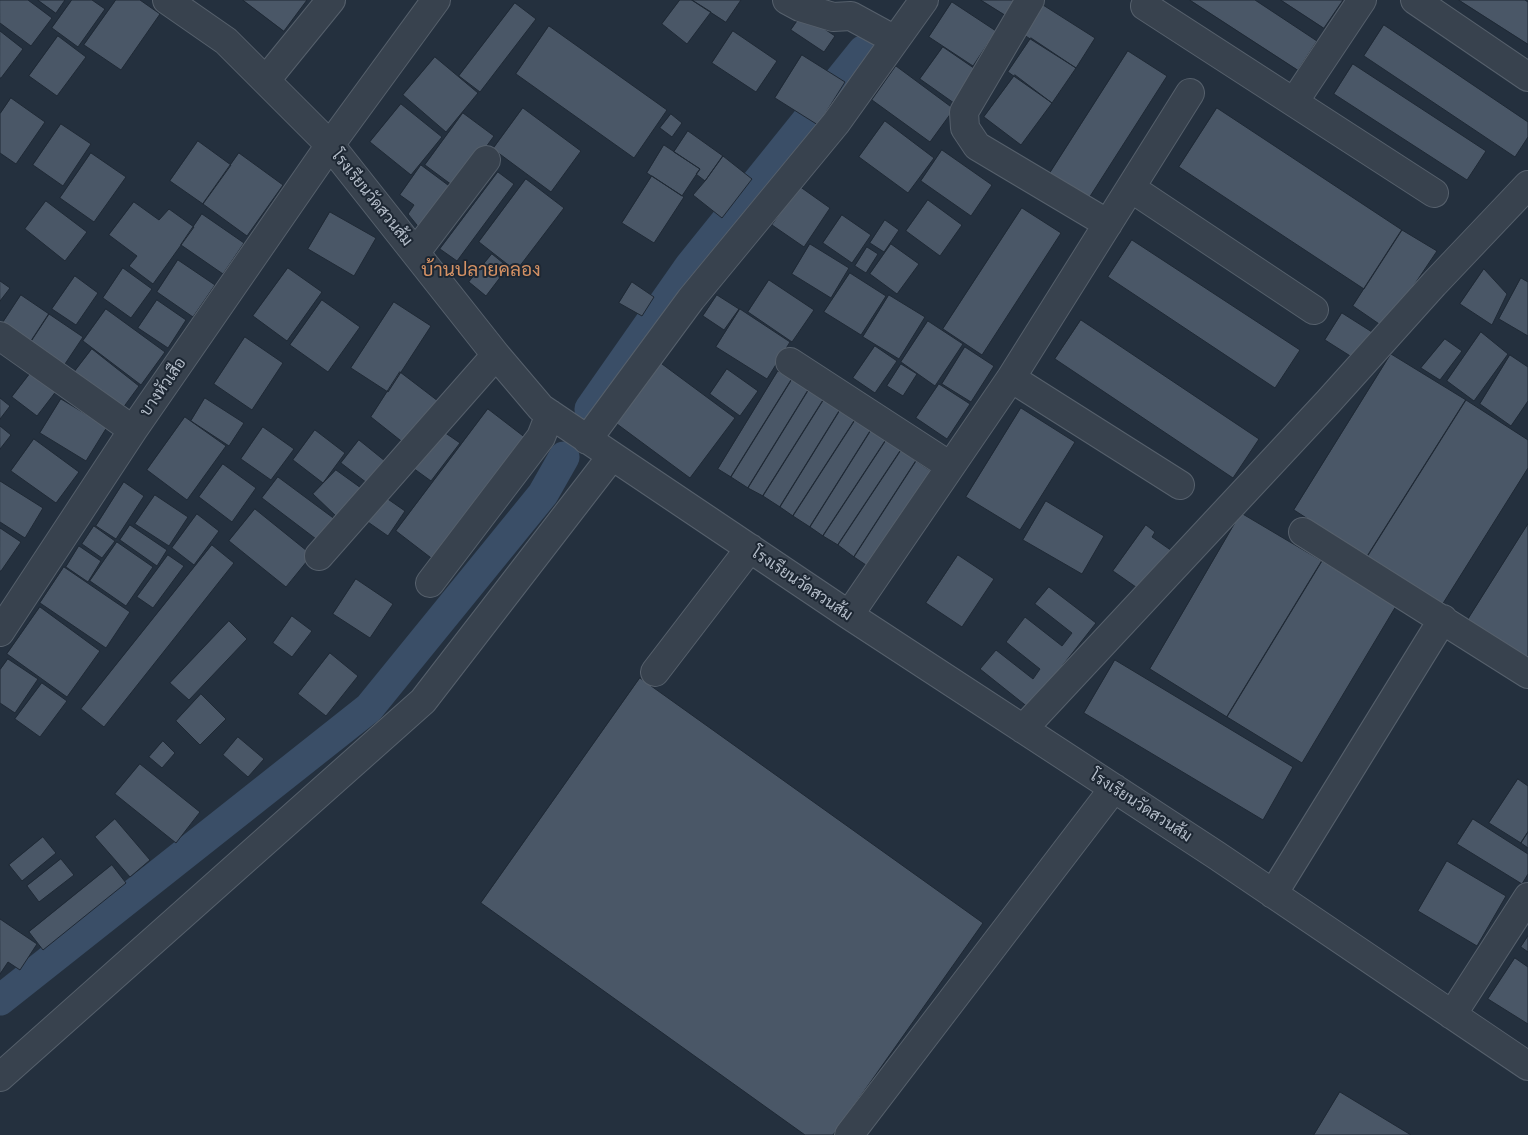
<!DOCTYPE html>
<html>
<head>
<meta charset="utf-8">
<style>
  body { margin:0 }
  canvas { display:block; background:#24303e }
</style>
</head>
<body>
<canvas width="1528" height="1135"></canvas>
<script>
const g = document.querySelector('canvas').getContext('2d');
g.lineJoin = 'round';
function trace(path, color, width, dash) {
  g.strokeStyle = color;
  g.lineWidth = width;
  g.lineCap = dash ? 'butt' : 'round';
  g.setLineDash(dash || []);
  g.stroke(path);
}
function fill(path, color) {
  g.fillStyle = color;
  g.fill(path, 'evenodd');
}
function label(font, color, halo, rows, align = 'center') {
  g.font = font + ' "Asap Condensed",Sarabun,sans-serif';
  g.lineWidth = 4;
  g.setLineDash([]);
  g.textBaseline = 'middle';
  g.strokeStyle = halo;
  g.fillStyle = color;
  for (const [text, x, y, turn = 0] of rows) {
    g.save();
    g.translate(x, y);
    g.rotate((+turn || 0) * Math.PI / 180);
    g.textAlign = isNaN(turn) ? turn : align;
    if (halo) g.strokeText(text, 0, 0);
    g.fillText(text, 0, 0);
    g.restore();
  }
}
trace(new Path2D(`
  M590 409 690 266 863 51
  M0 1000 369 708 543 494 564 457`), '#3a4e67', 31);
const building = new Path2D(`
  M0 0H28L52 18 31 46 0 23Z
  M38 0H65L56 13Z
  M72 0H92L105 9 78 47 52 28Z
  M116 0H140L160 14 121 70 84 45Z
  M243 0H307L284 31Z
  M680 0H692L711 12 687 44 662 24Z
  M692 0H741L726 22Z
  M981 0H1020L1010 18Z
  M1190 0H1255L1317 41 1298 70Z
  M1281 0H1343L1324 28Z
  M1459 0H1525L1528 2V44Z
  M952 2 996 31 973 66 929 37Z
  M515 3 536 19 480 92 459 76Z
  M1043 5 1095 38 1076 68 1024 35Z
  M802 14 835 36 824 52 791 30Z
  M1384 25 1528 122V137L1515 157 1364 56Z
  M549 26 667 110 634 158 516 74Z
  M0 31 23 49 1 78H0Z
  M733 31 777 61 756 92 712 63Z
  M58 36 86 57 57 96 29 76Z
  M1031 38 1076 68 1052 103 1008 72Z
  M943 47 984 75 961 108 920 79Z
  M1128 51 1167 76 1089 198 1050 173Z
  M802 55 845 82 818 125 775 98Z
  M435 57 478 93 446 132 403 95Z
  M1353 64 1486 151 1467 180 1334 94Z
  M896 66 954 109 930 142 872 100Z
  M1015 75 1052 103 1021 145 984 117Z
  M11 98 45 122 16 164 0 153V114Z
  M401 104 442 137 411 175 370 142Z
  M523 108 581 151 551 192 493 149Z
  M1217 108 1402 230 1364 289 1179 167Z
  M463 113 494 136 456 188 425 165Z
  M671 114 682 123 672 137 660 128Z
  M885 121 934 158 908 193 859 157Z
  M61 124 91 144 63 186 33 165Z
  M688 131 723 156 705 181 696 174 700 169 674 152Z
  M198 141 231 165 203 204 170 181Z
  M664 145 700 169 682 196 647 173Z
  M942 150 992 185 971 216 921 181Z
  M91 153 126 177 94 222 60 198Z
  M239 153 283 185 247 236 203 204Z
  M723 156 752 179 722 218 693 195 705 181Z
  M421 165 456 191 425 235 408 214 414 205 400 195Z
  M498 172 514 184 457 261 440 249Z
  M652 176 684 197 654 243 622 223Z
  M526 179 564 208 516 271 479 242Z
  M799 186 830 208 804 247 772 225Z
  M928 200 962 225 940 256 906 231Z
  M46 201 87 232 65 261 25 229Z
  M134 202 159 220 169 209 194 227 153 284 129 266 137 256 109 235Z
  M1022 208 1061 233 982 355 943 329Z
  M330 212 376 238 354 276 308 249Z
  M202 214 244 243 223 274 181 245Z
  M842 215 871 235 852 263 823 243Z
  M885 220 899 230 884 252 870 243Z
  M1402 230 1437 251 1385 328 1353 306Z
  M1132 240 1300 350 1275 388 1108 277Z
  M810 244 849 268 831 298 792 274Z
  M891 244 919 264 897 294 870 274Z
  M867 247 878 254 866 273 855 266Z
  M492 254 508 267 486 296 469 282Z
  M178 260 215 285 193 317 157 292Z
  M123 268 152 289 131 318 103 298Z
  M288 268 322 292 287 341 253 316Z
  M1484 269 1507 294 1492 325 1460 304Z
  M850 273 886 296 861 335 824 312Z
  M75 276 98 293 76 325 52 309Z
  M1521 278 1528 282V336L1499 319Z
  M769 280 814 310 792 342 748 312Z
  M0 281 10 288 0 301Z
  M632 282 654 297 642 316 619 303Z
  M21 295 49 314 30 343 2 324Z
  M717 295 739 309 724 330 703 316Z
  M889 295 925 317 899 359 863 337Z
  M157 300 186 320 168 348 138 328Z
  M322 300 360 327 328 372 290 345Z
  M394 302 431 326 388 392 351 368Z
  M106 309 165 352 141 385 83 341Z
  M740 309 790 342 767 379 716 347Z
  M1342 313 1372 332 1355 359 1325 340Z
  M49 314 83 337 63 367 30 343Z
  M1081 320 1259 439 1233 478 1055 359Z
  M928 321 963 344 935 386 901 362Z
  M1481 332 1508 354 1474 401 1447 381Z
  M245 337 283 363 252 410 214 384Z
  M1445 339 1462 351 1440 380 1421 368Z
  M875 346 897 361 875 393 853 378Z
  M965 347 994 366 971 402 942 384Z
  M92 349 139 386 120 412 72 375Z
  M1391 354 1466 400 1367 557 1294 510Z
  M1510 355 1528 367V401L1511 426 1480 404Z
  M658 361 735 418 690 478 613 421Z
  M901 364 917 374 903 396 887 386Z
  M727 369 758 391 740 416 710 394Z
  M32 371 57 390 37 416 12 397Z
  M778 371 792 379 731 477 718 469Z
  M400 372 438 401 405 444 371 417Z
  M792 379 809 389 748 488 731 477Z
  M939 384 970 404 947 439 916 418Z
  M809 389 824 399 763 496 748 488Z
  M0 398 10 406 0 419Z
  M205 398 244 423 229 446 191 421Z
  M61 399 107 427 86 461 40 433Z
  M824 399 840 410 780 507 763 496Z
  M1466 400 1528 440V468L1442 605 1367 557Z
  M1021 408 1075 442 1020 530 966 497Z
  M488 409 531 442 439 564 396 531Z
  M840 410 855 420 793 516 780 507Z
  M185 417 226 446 187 500 147 470Z
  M855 420 871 430 810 527 793 516Z
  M0 426 11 435 0 449Z
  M263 427 294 449 271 480 241 459Z
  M315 430 345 453 323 483 293 460Z
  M441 430 460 443 431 481 413 468Z
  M871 430 886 440 823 536 810 527Z
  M34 439 79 472 56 503 11 471Z
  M359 440 385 461 367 483 341 463Z
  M886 440 901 450 838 545 823 536Z
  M901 450 916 461 854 557 838 545Z
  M916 461 931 471 869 567 854 557Z
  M223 464 256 488 232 522 199 497Z
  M336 470 361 488 337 517 313 494Z
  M278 477 336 520 320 542 262 498Z
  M0 481 43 508 25 538 0 522Z
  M124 482 144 496 116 539 96 526Z
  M155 495 188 517 169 546 135 524Z
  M382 495 405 511 388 536 365 520Z
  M1046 501 1104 536 1082 574 1023 540Z
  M255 509 312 555 286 587 229 541Z
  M1241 513 1322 561 1227 717 1150 669Z
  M197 514 219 531 194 565 172 548Z
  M1528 524V660L1467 621Z
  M130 525 167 550 157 566 120 540Z
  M1146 525 1155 532 1152 537 1172 551 1143 592 1113 571Z
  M94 526 115 541 102 558 82 544Z
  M0 528 21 542 1 571H0Z
  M117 542 153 567 126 606 90 581Z
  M212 545 234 563 104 727 81 709Z
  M79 546 101 561 88 582 66 567Z
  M168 555 184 566 153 608 137 597Z
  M958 555 994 579 962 627 926 603Z
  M1322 561 1396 606 1302 763 1227 717Z
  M64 567 130 612 106 648 40 603Z
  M356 579 393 604 370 638 333 614Z
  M1049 587 1096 623 1029 708 980 669 996 650 1033 679 1040 669 1006 642 1025 617 1062 646 1072 633 1035 604Z
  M40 607 100 651 67 697 7 654Z
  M292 616 312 631 292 657 273 643Z
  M229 621 247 639 189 700 170 683Z
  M330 653 358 676 326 716 298 694Z
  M8 659 38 679 15 713 0 703V670Z
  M1115 660 1293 767 1263 820 1084 713Z
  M640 678 983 923 833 1135H805L481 903Z
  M42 683 67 701 40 737 15 719Z
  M201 694 226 719 200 745 176 721Z
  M238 737 264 759 248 777 223 755Z
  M163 741 175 753 162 768 149 757Z
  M140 764 200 812 176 843 115 794Z
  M1518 779 1528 786V832L1521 843 1489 823Z
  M115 819 150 860 130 877 95 837Z
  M1473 819 1528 854V874L1522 884 1457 844Z
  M1528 832V848L1521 843Z
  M43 837 56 853 22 881 9 865Z
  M61 859 74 875 39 902 27 886Z
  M1447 861 1506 896 1477 946 1418 911Z
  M112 865 126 883 43 950 29 932Z
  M0 919 37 944 20 970 8 962 0 974Z
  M1528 936V952L1521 947Z
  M1515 958 1528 967V1024L1488 999Z
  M1340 1092 1411 1135H1314Z`);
fill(building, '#4a5767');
trace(building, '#1f2935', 1);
const minor = new Path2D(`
  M167 0 226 41 330 145 496 355 541 408 849 615 1216 855 1528 1066
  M787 0 800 7 833 17 851 16 895 40
  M1030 0 964 112 965 128 977 146 1108 224
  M1415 0 1528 77
  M1145 6 1434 193
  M266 80 331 0
  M1294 102 1362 0
  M1131 188 1314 310
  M416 252 486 160
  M0 336 133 430
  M790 362 950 466
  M1011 378 1180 485
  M587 440 691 299 836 123 924 0
  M1303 532 1528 674
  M319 556 496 355
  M430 583 541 437 550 414
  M849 615 1011 378 1190 93
  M0 632 133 430 330 145 436 0
  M655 672 750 548
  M1023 729 1328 402 1434 284 1528 185
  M1273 894 1443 619
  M1452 1015 1528 897
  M0 1077 423 701 612 456
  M849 1135 1114 788`);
trace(minor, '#56606c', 30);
trace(minor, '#38424e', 28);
label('16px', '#b4bdc9', '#1d2733', [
  ["โรงเรียนวัดสวนส้ม",372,198,51],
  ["บางหัวเสือ",163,387,-55],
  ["โรงเรียนวัดสวนส้ม",802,584,34],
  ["โรงเรียนวัดสวนส้ม",1141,806,33]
]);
label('19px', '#d49164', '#1d2733', [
  ["บ้านปลายคลอง",481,270]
]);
</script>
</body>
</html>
